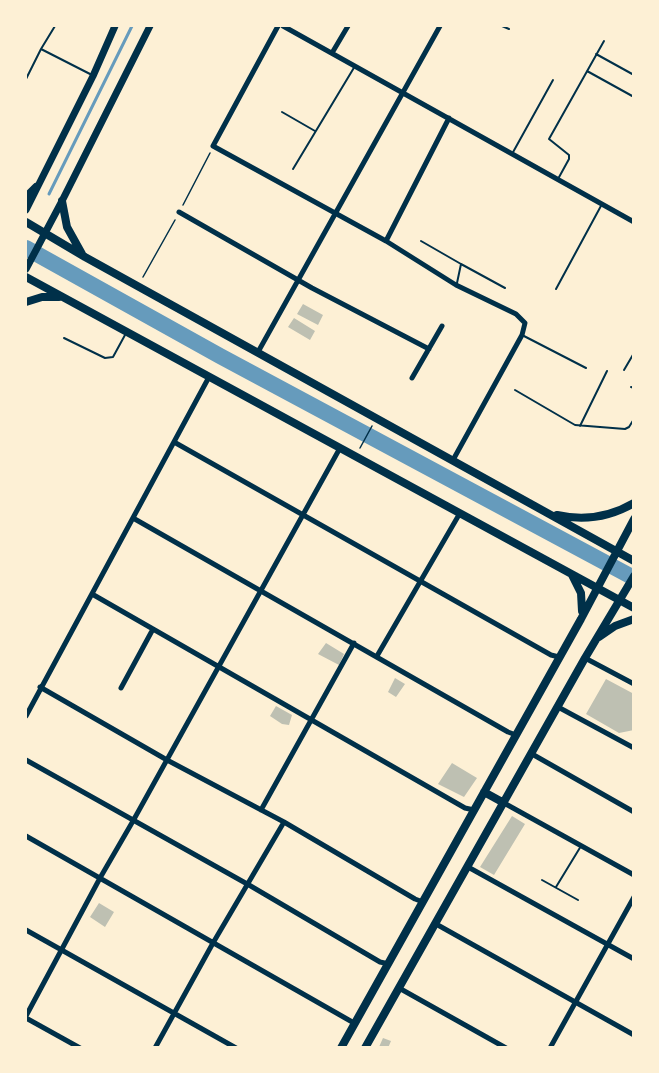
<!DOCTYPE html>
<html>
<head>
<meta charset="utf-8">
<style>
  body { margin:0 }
  #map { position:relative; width:659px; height:1073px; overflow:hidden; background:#fdf0d5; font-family:"Libre Baskerville",serif }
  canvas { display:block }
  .frame { position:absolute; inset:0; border:27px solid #fdf0d5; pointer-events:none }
</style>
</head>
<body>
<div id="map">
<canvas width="659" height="1073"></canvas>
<div class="frame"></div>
</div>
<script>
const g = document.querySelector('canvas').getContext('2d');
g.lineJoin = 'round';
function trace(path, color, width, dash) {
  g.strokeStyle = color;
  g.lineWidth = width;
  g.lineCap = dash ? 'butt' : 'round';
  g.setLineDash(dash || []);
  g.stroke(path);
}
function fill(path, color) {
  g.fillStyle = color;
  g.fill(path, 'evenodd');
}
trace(new Path2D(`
  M49 194 132 26`), '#669bbc', 3);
trace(new Path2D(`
  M26 248 220 356 634 578`), '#669bbc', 16);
fill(new Path2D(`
  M303 304 323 315 318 325 297 314Z
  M294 318 315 331 310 340 288 327Z
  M326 643 344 654 339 665 318 654Z
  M395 678 405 684 396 697 388 692Z
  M606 679 634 694V730L619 733 586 714Z
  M276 706 292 715 289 725 282 724 270 716Z
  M452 763 477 778 464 797 438 784Z
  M512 816 525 824 494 875 480 867Z
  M99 903 114 912 105 927 90 917Z
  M383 1038 391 1041 388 1048 379 1047Z`), '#bec0b2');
trace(new Path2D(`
  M183 205 210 153
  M143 277 175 220
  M360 448 372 426`), '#003049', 1.5);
trace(new Path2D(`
  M55 26 41 49 92 75
  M502 26 509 29
  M596 54 634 75
  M587 71 634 97
  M26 79 41 49
  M282 112 315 131
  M512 154 553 80
  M293 169 355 66
  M558 179 569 159V155L549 139 604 41
  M421 241 461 264
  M457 283 461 264 505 288
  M556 289 602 204
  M522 335 586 368
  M64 338 105 358 113 357 125 335
  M624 370 634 353
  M631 387 634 388
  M515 390 575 425 625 429 629 427 634 419
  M580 426 607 371
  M542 880 578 900
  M556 887 581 846`), '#003049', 2);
trace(new Path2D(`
  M278 26 213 146 386 241 456 285 516 314 525 323 522 335 453 460
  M283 26 634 222
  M332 53 348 26
  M179 212 312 288 429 349
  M386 241 449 118
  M258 352 440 26
  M412 378 442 326
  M174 442 551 655 559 657
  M133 518 508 732 516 735
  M92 594 465 808 474 810
  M377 656 460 513
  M585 658 634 684
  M40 687 167 760 284 822 415 899 423 902
  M121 688 153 629
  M558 707 634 748
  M26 716 209 377
  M532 754 634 812
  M26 760 249 885 380 962 389 964
  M504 803 634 875
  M261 810 354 643
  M26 836 354 1023
  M468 867 634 959
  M436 924 634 1035
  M26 930 236 1048
  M399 988 506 1048
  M26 1016 100 878 133 821 340 448
  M26 1018 80 1048
  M155 1048 213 943 284 822
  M550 1048 634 897`), '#003049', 5);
trace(new Path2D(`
  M26 210 93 76 115 26
  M26 269 62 201 150 26`), '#003049', 7);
trace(new Path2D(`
  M26 197 36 187
  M62 201 67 227 82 254
  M26 222 85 257 634 561
  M26 277 634 608
  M26 302 42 297H59
  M557 515C584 521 610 517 634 503
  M572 575 581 593 582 611
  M599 637 615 626 634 619
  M484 792 504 803
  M341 1048 581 619 634 519
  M365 1048 585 658 634 576`), '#003049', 8);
</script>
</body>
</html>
